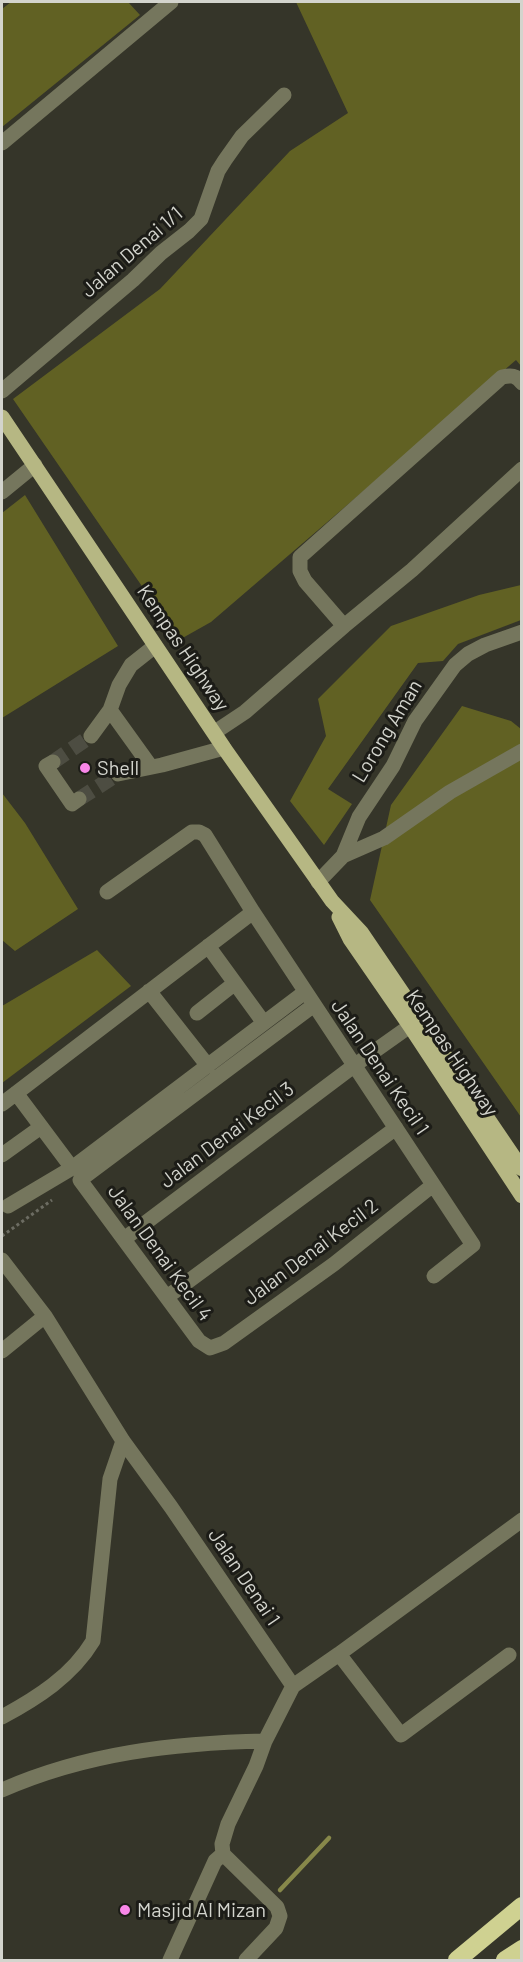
<!DOCTYPE html>
<html>
<head>
<meta charset="utf-8">
<style>
  body { margin:0 }
  #map { position:relative; width:523px; height:1962px; overflow:hidden; background:#353529; font-family:Barlow,sans-serif }
  canvas { display:block }
  .frame { position:absolute; inset:0; border:3px solid #d3d4cd; pointer-events:none }
</style>
</head>
<body>
<div id="map">
<canvas width="523" height="1962"></canvas>
<div class="frame"></div>
</div>
<script>
const g = document.querySelector('canvas').getContext('2d');
g.lineJoin = 'round';
function fill(path, color) {
  g.fillStyle = color;
  g.fill(path, 'evenodd');
}
function trace(path, color, width, dash) {
  g.strokeStyle = color;
  g.lineWidth = width;
  g.lineCap = dash ? 'butt' : 'round';
  g.setLineDash(dash || []);
  g.stroke(path);
}
function label(font, color, halo, rows, align = 'center') {
  g.font = font + ' Barlow,sans-serif';
  g.lineWidth = 6;
  g.setLineDash([]);
  g.textBaseline = 'middle';
  g.strokeStyle = halo;
  g.fillStyle = color;
  for (const [text, x, y, turn = 0] of rows) {
    g.save();
    g.translate(x, y);
    g.rotate((+turn || 0) * Math.PI / 180);
    g.textAlign = isNaN(turn) ? turn : align;
    if (halo) g.strokeText(text, 0, 0);
    g.fillText(text, 0, 0);
    g.restore();
  }
}
fill(new Path2D(`
  M11 2H128L140 15 2 127V9Z
  M296 2H521V366L516 360 211 622 179 640 13 399 160 289 290 151 348 113Z
  M25 495 118 646 2 718V513Z
  M521 585V620L458 644 443 661 418 663 328 789 352 804 324 845 290 801 326 736 318 699 391 626 479 595Z
  M462 706 511 721 521 729V1117L370 900 391 805Z
  M2 793 25 823 78 909 15 951 2 940Z
  M97 950 131 986 2 1083V1006Z`), '#616123');
trace(new Path2D(`
  M280 1890 329 1838`), '#87884a', 4.5);
trace(new Path2D(`
  M53 762 91 736
  M79 799 118 774`), '#4d4d42', 15, [15, 8]);
trace(new Path2D(`
  M2 1236 52 1200`), '#6c6c62', 3, [3, 3]);
trace(new Path2D(`
  M2 143 171 2
  M2 391 133 280 161 253 189 231 201 219 218 171 225 160 242 136 284 95
  M2 492 35 465
  M344 626 305 581 300 571V557L502 377C511 375 516 375 522 383
  M110 710 151 767
  M215 732 245 712 344 626 412 570 522 469
  M91 736 110 710 119 685 131 665 155 646
  M53 762 46 766 72 804 79 799
  M118 774 162 765 224 748
  M343 856 384 838 450 792 522 751
  M318 882 343 856 359 817 393 766 415 721 455 665 468 654 485 645 522 632
  M107 892 192 832H199L205 835 253 912 473 1245 434 1276
  M208 946 264 1023
  M149 991 208 1066
  M314 1005 80 1180 199 1341 210 1348 224 1343 334 1264 433 1185
  M197 1013 235 983
  M16 1093 72 1168
  M2 1104 253 912
  M2 1155 41 1127
  M8 1206 72 1168 305 992
  M124 1239 355 1065 410 1026
  M2 1260 45 1316 123 1441 171 1507 293 1686
  M167 1297 396 1128
  M2 1351 45 1316
  M339 1654 401 1735 509 1655
  M293 1686 339 1654 522 1520
  M2 1717C37 1698 72 1676 93 1641L110 1479 123 1441
  M2 1790C86 1753 174 1743 265 1741
  M170 1960 215 1861 223 1854
  M246 1960 276 1928 280 1916 277 1907 223 1854 222 1844 228 1824 256 1766 265 1741 293 1686`), '#75765d', 15);
trace(new Path2D(`
  M2 417 224 748 332 901 361 932 522 1169
  M339 917 350 939 410 1026 522 1196`), '#b6b783', 15);
trace(new Path2D(`
  M457 1960 522 1906
  M505 1960 522 1949`), '#cfd191', 18);
for (const [x, y, r, color] of [
  [85,768,6,"#f987e8"],
  [125,1910,6,"#f987e8"]
]) {
  const dot = new Path2D();
  dot.arc(x, y, r, 0, 2 * Math.PI);
  g.fillStyle = color;
  g.fill(dot);
  trace(dot, '#1c1c17', 2);
}
label('20px', '#d3d4cd', '#1c1c17', [
  ["Jalan Denai 1/1",132,252,-41],
  ["Kempas Highway",183,648,56],
  ["Lorong Aman",387,731,-59],
  ["Kempas Highway",452,1053,56],
  ["Jalan Denai Kecil 1",380,1067,56],
  ["Jalan Denai Kecil 3",227,1135,-37],
  ["Jalan Denai Kecil 2",311,1252,-37],
  ["Jalan Denai Kecil 4",160,1253,54],
  ["Jalan Denai 1",244,1577,56]
]);
label('20px', '#d3d4cd', '#1c1c17', [
  ["Shell",97,768],
  ["Masjid Al Mizan",137,1910]
], 'left');
</script>
</body>
</html>
